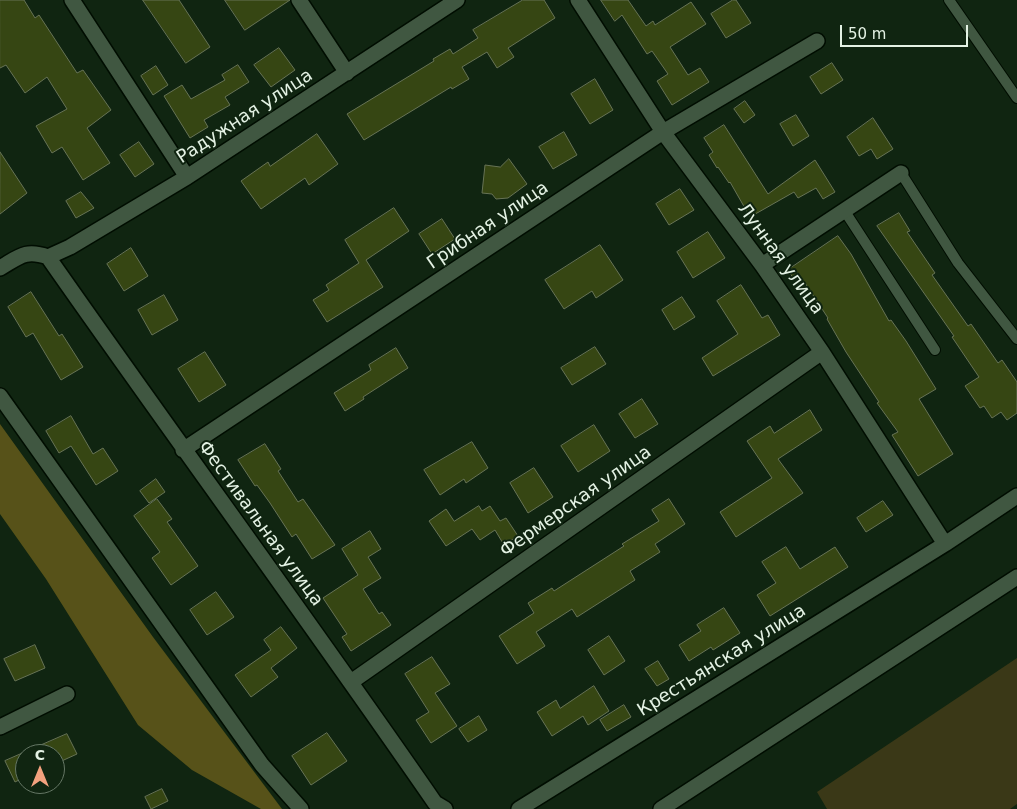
<!DOCTYPE html>
<html>
<head>
<meta charset="utf-8">
<style>
  body { margin:0 }
  #map { position:relative; width:1017px; height:809px; overflow:hidden; background:#102511; font-family:"DejaVu Sans",sans-serif }
  canvas { display:block }
  .north { position:absolute; left:15px; top:744px; width:50px; height:50px; box-sizing:border-box; background:#102511; border:1px solid #657765; border-radius:50%; rotate:0deg; font-size:14px; font-weight:700; line-height:20px; text-align:center; color:#e4f2e4 }
  .north::after { content:''; display:block; margin:auto; width:18px; height:22px; background:#f2a17e; clip-path:polygon(50% 0,100% 100%,50% 72%,0 100%) }
  .scale { position:absolute; left:840px; top:25px; width:128px; height:22px; box-sizing:border-box; border:2px solid #e4f2e4; border-top:0; padding-left:6px; font-size:15px; line-height:18px; white-space:nowrap; color:#e4f2e4; -webkit-text-stroke:4px #102511; paint-order:stroke }
</style>
</head>
<body>
<div id="map">
<canvas width="1017" height="809"></canvas>
<div class="north">С</div>
<div class="scale">50 m</div>
</div>
<script>
const g = document.querySelector('canvas').getContext('2d');
g.lineJoin = 'round';
function fill(path, color) {
  g.fillStyle = color;
  g.fill(path, 'evenodd');
}
function trace(path, color, width, dash) {
  g.strokeStyle = color;
  g.lineWidth = width;
  g.lineCap = dash ? 'butt' : 'round';
  g.setLineDash(dash || []);
  g.stroke(path);
}
function label(font, color, halo, rows, align = 'center') {
  g.font = font + ' "DejaVu Sans",sans-serif';
  g.lineWidth = 4;
  g.setLineDash([]);
  g.textBaseline = 'middle';
  g.strokeStyle = halo;
  g.fillStyle = color;
  for (const [text, x, y, turn = 0] of rows) {
    g.save();
    g.translate(x, y);
    g.rotate((+turn || 0) * Math.PI / 180);
    g.textAlign = isNaN(turn) ? turn : align;
    if (halo) g.strokeText(text, 0, 0);
    g.fillText(text, 0, 0);
    g.restore();
  }
}
fill(new Path2D(`
  M1017 658V804L1010 809H827L817 792Z`), '#3a3817');
fill(new Path2D(`
  M0 424 153 637 282 809H261L192 770 138 725 46 579 0 514Z`), '#575219');
const building = new Path2D(`
  M0 0H24L35 18 39 15 77 73 83 70 111 110 87 128 110 163 83 180 62 147 52 153 36 126 67 109 47 77 25 93 6 65 0 68Z
  M143 0H179L210 47 186 63Z
  M225 0H290L245 30Z
  M523 0H544L555 18 508 48 514 57 497 68 487 52 462 67 469 79 452 89 451 87 364 140 347 114 434 61 433 59 450 49 453 54 478 38 473 30Z
  M601 0H628L646 26 653 21 655 25 691 2 706 24 670 47 688 75 700 68 709 82 672 105 657 81 668 74 652 51 647 54 622 15 615 21Z
  M733 0H736L751 23 726 38 711 14Z
  M279 48 295 70 271 87 254 65Z
  M832 63 843 80 821 94 810 77Z
  M238 65 249 82 225 97 230 105 204 120 208 127 190 138 164 96 182 85 191 99 225 80 222 75Z
  M156 66 168 85 153 95 141 76Z
  M595 79 613 110 590 124 571 94Z
  M745 101 755 115 744 123 734 109Z
  M796 115 809 136 793 146 780 124Z
  M873 118 893 149 877 159 871 149 859 156 847 137Z
  M724 125 768 194 815 160 835 192 823 199 816 188 798 198 794 192 750 217 730 182 729 183 718 167 717 168 709 155 713 152 704 138Z
  M564 132 577 155 553 169 539 147Z
  M317 134 338 164 309 185 305 178 261 209 241 181 268 162 270 166Z
  M139 142 154 164 135 177 120 155Z
  M0 152 27 193 0 214Z
  M509 159 527 184 508 198 496 199 492 194 482 193 485 165 500 167Z
  M680 189 694 210 669 225 656 204Z
  M81 192 94 208 76 218 66 201Z
  M394 208 409 231 366 260 383 287 327 322 313 300 329 290 326 285 359 263 345 240Z
  M899 213 910 231 907 232 935 273 932 275 968 326 971 324 998 363 1002 360 1017 382V413L1007 420 1001 412 992 418 984 406 980 408 965 386 979 377 952 337 954 336 877 226Z
  M442 219 455 239 432 254 419 234Z
  M708 232 725 258 693 278 677 252Z
  M838 236 851 254 889 321 891 320 906 341 936 389 919 399 953 454 918 476 892 435 898 432 877 403 879 402 846 352 827 319 828 318 805 283 799 287 788 270Z
  M600 245 623 280 596 298 592 291 564 309 545 280Z
  M131 248 148 276 124 291 107 264Z
  M741 285 762 318 768 315 780 335 713 376 702 358 738 334 717 301Z
  M31 292 59 336 62 334 83 367 61 380 33 333 26 337 8 307Z
  M164 295 178 320 152 335 138 310Z
  M682 297 695 317 674 330 662 310Z
  M595 347 606 364 572 385 561 368Z
  M396 348 408 368 363 397 364 399 345 411 334 393 371 370 369 365Z
  M205 352 226 385 199 402 178 369Z
  M642 399 658 424 635 438 619 414Z
  M810 410 822 430 778 459 803 493 736 537 720 512 772 478 747 441 770 426 774 433Z
  M71 416 93 454 103 448 118 471 96 485 71 446 59 453 46 431Z
  M594 425 610 451 578 472 561 446Z
  M472 442 488 468 466 483 464 479 440 495 424 470Z
  M265 444 281 469 278 471 298 502 303 499 335 545 312 559 296 534 292 537 270 503 257 485 255 486 238 460Z
  M534 468 553 497 528 513 510 483Z
  M156 479 165 492 149 503 140 491Z
  M157 499 172 519 167 522 198 566 171 585 152 558 160 552 134 516Z
  M669 499 685 524 655 544 660 552 630 571 635 580 577 617 572 609 536 632 545 646 517 664 499 636 534 613 528 603 552 588 554 591 624 546 622 544 659 521 652 510Z
  M883 501 893 515 866 532 857 518Z
  M479 506 482 511 490 506 500 521 506 518 518 536 504 545 495 530 480 540 472 529 446 546 429 521 446 509 454 521Z
  M370 531 381 549 368 557 381 578 363 589 379 614 382 612 391 625 351 651 342 637 347 634 323 598 358 575 342 549Z
  M786 547 800 569 835 547 848 567 770 616 757 595 776 583 762 562Z
  M216 592 234 617 207 635 190 610Z
  M724 608 740 633 713 650 711 647 689 661 679 645 701 631 697 625Z
  M281 627 297 648 271 668 278 677 251 697 235 675 271 650 264 640Z
  M609 636 625 661 604 675 588 650Z
  M35 645 45 668 15 681 4 659Z
  M432 657 450 684 435 693 457 726 431 743 416 720 429 712 405 674Z
  M658 661 669 679 657 686 645 669Z
  M594 686 609 711 588 725 583 716 552 736 537 712 556 700 560 708Z
  M624 705 631 717 607 731 600 720Z
  M479 716 487 730 468 742 459 729Z
  M327 733 347 761 311 785 292 756Z
  M67 734 77 754 55 764V754H25V777L15 782 5 761Z
  M162 789 168 801 151 809 145 797Z`);
fill(building, '#364613');
trace(building, '#677356', 1);
const lane = new Path2D(`
  M949 0 1017 98
  M901 173 958 263 1017 339
  M844 210 935 350`);
const street = new Path2D(`
  M72 0 187 177
  M299 0 347 73
  M578 0 663 132 762 265 822 352 945 544
  M48 257C176 440 308 619 435 803L445 809
  M48 257 70 247 187 177 457 0
  M762 265 901 173
  M0 268C19 257 25 249 48 257
  M0 396 262 765 301 809
  M183 450 663 132 817 41
  M351 682 822 352
  M0 727 67 694
  M519 809 945 544 1017 496`);
const secondary = new Path2D(`
  M661 809 1017 577`);
trace(lane, '#000d01', 12);
trace(street, '#000d01', 18);
trace(secondary, '#000d01', 18);
trace(lane, '#405741', 10);
trace(street, '#405741', 15);
trace(secondary, '#405741', 15);
label('18px', '#e4f2e4', '#102511', [
  ["Радужная улица",245,117,-33],
  ["Грибная улица",488,226,-34],
  ["Лунная улица",780,259,54],
  ["Фермерская улица",576,502,-35],
  ["Фестивальная улица",260,524,54],
  ["Крестьянская улица",722,661,-32]
]);
</script>
</body>
</html>
